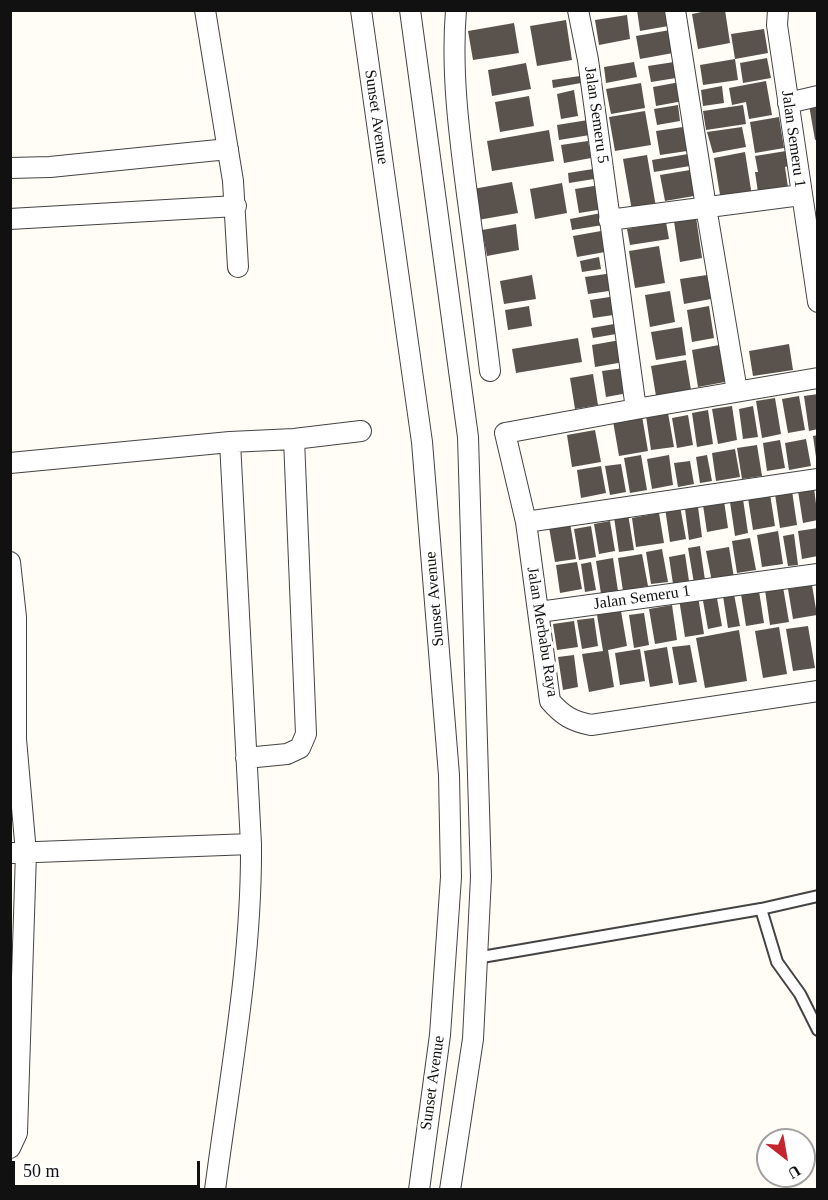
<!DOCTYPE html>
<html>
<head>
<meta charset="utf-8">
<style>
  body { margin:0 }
  #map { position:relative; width:828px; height:1200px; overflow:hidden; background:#fffdf5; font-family:"Times New Roman",serif }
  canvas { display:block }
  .frame { position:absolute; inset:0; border:12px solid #111; pointer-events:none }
  .north { position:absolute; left:756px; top:1128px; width:60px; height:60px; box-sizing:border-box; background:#fff; border:2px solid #a0a0a0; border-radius:50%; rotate:149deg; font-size:16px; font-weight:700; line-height:24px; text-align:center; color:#111 }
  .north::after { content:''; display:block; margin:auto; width:21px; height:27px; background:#c4262e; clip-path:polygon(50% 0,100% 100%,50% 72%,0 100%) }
  .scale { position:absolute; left:12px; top:1161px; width:188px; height:27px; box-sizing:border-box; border:3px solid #111; border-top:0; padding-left:8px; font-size:18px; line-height:21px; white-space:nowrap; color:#111; -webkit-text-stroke:4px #fff; paint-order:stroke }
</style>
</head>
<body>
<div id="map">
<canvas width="828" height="1200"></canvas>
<div class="frame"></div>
<div class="north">U</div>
<div class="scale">50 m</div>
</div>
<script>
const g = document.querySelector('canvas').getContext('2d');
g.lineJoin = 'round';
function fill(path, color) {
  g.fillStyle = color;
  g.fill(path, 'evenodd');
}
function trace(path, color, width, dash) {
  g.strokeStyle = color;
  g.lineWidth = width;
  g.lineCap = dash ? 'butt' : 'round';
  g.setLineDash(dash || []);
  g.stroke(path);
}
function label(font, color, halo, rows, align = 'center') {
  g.font = font + ' "Times New Roman",serif';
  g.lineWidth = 6;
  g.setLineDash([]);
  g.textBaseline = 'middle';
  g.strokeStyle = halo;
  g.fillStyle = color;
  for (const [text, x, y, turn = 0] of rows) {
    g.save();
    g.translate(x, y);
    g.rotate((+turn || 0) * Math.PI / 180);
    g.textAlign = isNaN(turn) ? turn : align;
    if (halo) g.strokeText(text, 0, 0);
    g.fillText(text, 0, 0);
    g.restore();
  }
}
fill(new Path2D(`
  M637 10H672L674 25 640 31Z
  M711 10H725L730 43 698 49 692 14Z
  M627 15 630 39 599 45 595 20Z
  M566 20 572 60 537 66 530 26Z
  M514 23 519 53 473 60 468 31Z
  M764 29 768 53 735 59 738 80 703 85 700 65 735 59 731 34Z
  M670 30 673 53 640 59 636 36Z
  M767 58 771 78 743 83 740 63Z
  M634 62 637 77 606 83 604 67Z
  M674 62 676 78 651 82 648 66Z
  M526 63 531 89 492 96 488 70Z
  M580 76 581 83 553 88 552 80Z
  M766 81 772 115 749 119 746 102 732 105 729 88Z
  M680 82 683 101 656 106 653 87Z
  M641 83 645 108 611 114 606 89Z
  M722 86 724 103 703 106 701 90Z
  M574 90 578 116 561 119 557 94Z
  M529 96 534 126 500 132 495 102Z
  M818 104V139L815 140 809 105Z
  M678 105 680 121 657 125 654 109Z
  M743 105 746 124 706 130 703 111Z
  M645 111 651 145 615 151 609 117Z
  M779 117 784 148 755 153 750 122Z
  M588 120 590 135 559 140 557 125Z
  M683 127 687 151 660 155 656 131Z
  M742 127 746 147 713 153 707 132Z
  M549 130 554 161 492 171 487 141Z
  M588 141 591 158 564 163 561 145Z
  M786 151 788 166 785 167 789 194 759 199 755 172H758L755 156Z
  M745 152 752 196 721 201 714 158Z
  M694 153 696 165 654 172 652 160Z
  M647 155 656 207 632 211 623 159Z
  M593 169 594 179 569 183 568 173Z
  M690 170 694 196 665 201 660 175Z
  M512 182 518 213 478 220 473 189Z
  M562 183 567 213 535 219 530 189Z
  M600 185 604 209 579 213 575 189Z
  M601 213 603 225 572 230 570 219Z
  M696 217 702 258 680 262 674 221Z
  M666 222 669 239 630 245 627 229Z
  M516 224 519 250 487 256 482 230Z
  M601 231 605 252 577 257 573 236Z
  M659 246 665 283 635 288 629 251Z
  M599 257 601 269 582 272 580 261Z
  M613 273 616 290 588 294 585 277Z
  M532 275 536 299 504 304 500 281Z
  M707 275 711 299 684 304 680 279Z
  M670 291 675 322 650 327 645 295Z
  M616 296 620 314 593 318 590 300Z
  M529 306 532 326 508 330 505 310Z
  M709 306 714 338 692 342 687 310Z
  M620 323 622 333 593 338 591 328Z
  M682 327 686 355 656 360 651 332Z
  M578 338 582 362 516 373 512 349Z
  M620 340 624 362 595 367 592 345Z
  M789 344 793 370 753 376 749 351Z
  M719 345 725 382 698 387 692 350Z
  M686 360 691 390 656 396 651 366Z
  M624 368 628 393 606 397 602 371Z
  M593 374 598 405 575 409 570 378Z
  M818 394V429L809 431 804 396Z
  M799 396 805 430 788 433 782 399Z
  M775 398 781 434 762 438 756 401Z
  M732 406 737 440 718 444 712 409Z
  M753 406 758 437 743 439 739 409Z
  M708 410 713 444 697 447 692 413Z
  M668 413 674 447 651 450 646 416Z
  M688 415 693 445 677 448 672 418Z
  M642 416 648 451 619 456 613 421Z
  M595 430 601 462 572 467 567 435Z
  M818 435V456L816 457 813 436Z
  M806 439 811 466 789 470 785 443Z
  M780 440 785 468 767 471 763 443Z
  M757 445 762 476 742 479 737 448Z
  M735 449 740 477 716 481 712 453Z
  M641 455 647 490 630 493 624 458Z
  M669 455 673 485 652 489 647 459Z
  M707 455 712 481 700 483 696 457Z
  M690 461 694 484 678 487 674 463Z
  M621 464 626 492 610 495 605 466Z
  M601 466 606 493 581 498 577 470Z
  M814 488 818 520 803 523 798 491Z
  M792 491 797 525 780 528 775 494Z
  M770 494 775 526 753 530 748 498Z
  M743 499 748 533 735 536 730 502Z
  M724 501 728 528 707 532 703 505Z
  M680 506 686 539 670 542 665 508Z
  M698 507 702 537 689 540 685 509Z
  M659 513 664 543 636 547 632 518Z
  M628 514 634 550 619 552 614 517Z
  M610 521 615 551 599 554 594 524Z
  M570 523 576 559 555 562 549 527Z
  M591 526 596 557 579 560 574 529Z
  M818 528V556L802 559 798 531Z
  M778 531 783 564 762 567 757 535Z
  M794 534 798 565 788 566 783 536Z
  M750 538 756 570 737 573 732 541Z
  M700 546 705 580 694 583 688 548Z
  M729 547 734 578 712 582 706 551Z
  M662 549 668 582 651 584 646 552Z
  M642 554 648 586 623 591 618 558Z
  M685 554 689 581 673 584 669 557Z
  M613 558 618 591 601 594 596 561Z
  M577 562 582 589 560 593 556 565Z
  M591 562 596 590 585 592 581 564Z
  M812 585 817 615 793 619 788 589Z
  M783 587 789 622 770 625 765 590Z
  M759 591 764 623 746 626 741 594Z
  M716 593 722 626 708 629 702 595Z
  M734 594 740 626 728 628 723 596Z
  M698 596 704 634 685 637 679 599Z
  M672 605 677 640 655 644 649 609Z
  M621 611 627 646 608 650 614 687 589 692 582 654 603 651 597 615Z
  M644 613 649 645 634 648 629 615Z
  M594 618 598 646 582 649 577 620Z
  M574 621 578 647 557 650 553 624Z
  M808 626 815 668 793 671 786 629Z
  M779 627 787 674 763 678 755 631Z
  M739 630 747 681 705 688 696 638Z
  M690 645 697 682 679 685 672 647Z
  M667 647 673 683 650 687 644 651Z
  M640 649 645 681 620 685 615 653Z
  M574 655 578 687 563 690 558 657Z`), '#5a524d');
const lane = new Path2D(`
  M761 909 777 962 800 994 818 1030
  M476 958 761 909 818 896`);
const street = new Path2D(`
  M205 10 233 181 238 267
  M361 10 422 442 449 775 451 877 440 1035 419 1190
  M410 10 468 437 481 877 473 1039 450 1190
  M456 10C451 71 459 133 467 194 475 253 483 312 490 371
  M578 10 588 60 636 409 818 378
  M675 10 706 207 737 391
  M778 10 777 25 818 302
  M788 103 818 96
  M10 168 50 167 228 149
  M10 219 236 206
  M609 220 801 195
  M636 409 505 433 526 522 550 701C563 716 572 721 591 725L818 691
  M10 463 230 442 294 439 361 431
  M526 522 818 479
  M10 562 16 617V739L26 853 17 1133 10 1148
  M539 612 818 574
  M246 758 287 754 300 748 306 734 294 439
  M10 853 251 844
  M215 1190C230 1075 252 960 251 844L230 442`);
trace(lane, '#444', 14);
trace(street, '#444', 22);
trace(lane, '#fff', 10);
trace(street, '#fff', 20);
label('16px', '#111', '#fff', [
  ["Jalan Semeru 5",596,115,82],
  ["Sunset Avenue",376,117,82],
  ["Jalan Semeru 1",793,139,82],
  ["Jalan Semeru 1",642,598,-8],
  ["Sunset Avenue",435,599,-95],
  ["Jalan Merbabu Raya",542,632,81],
  ["Sunset Avenue",433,1083,-82]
]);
</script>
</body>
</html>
